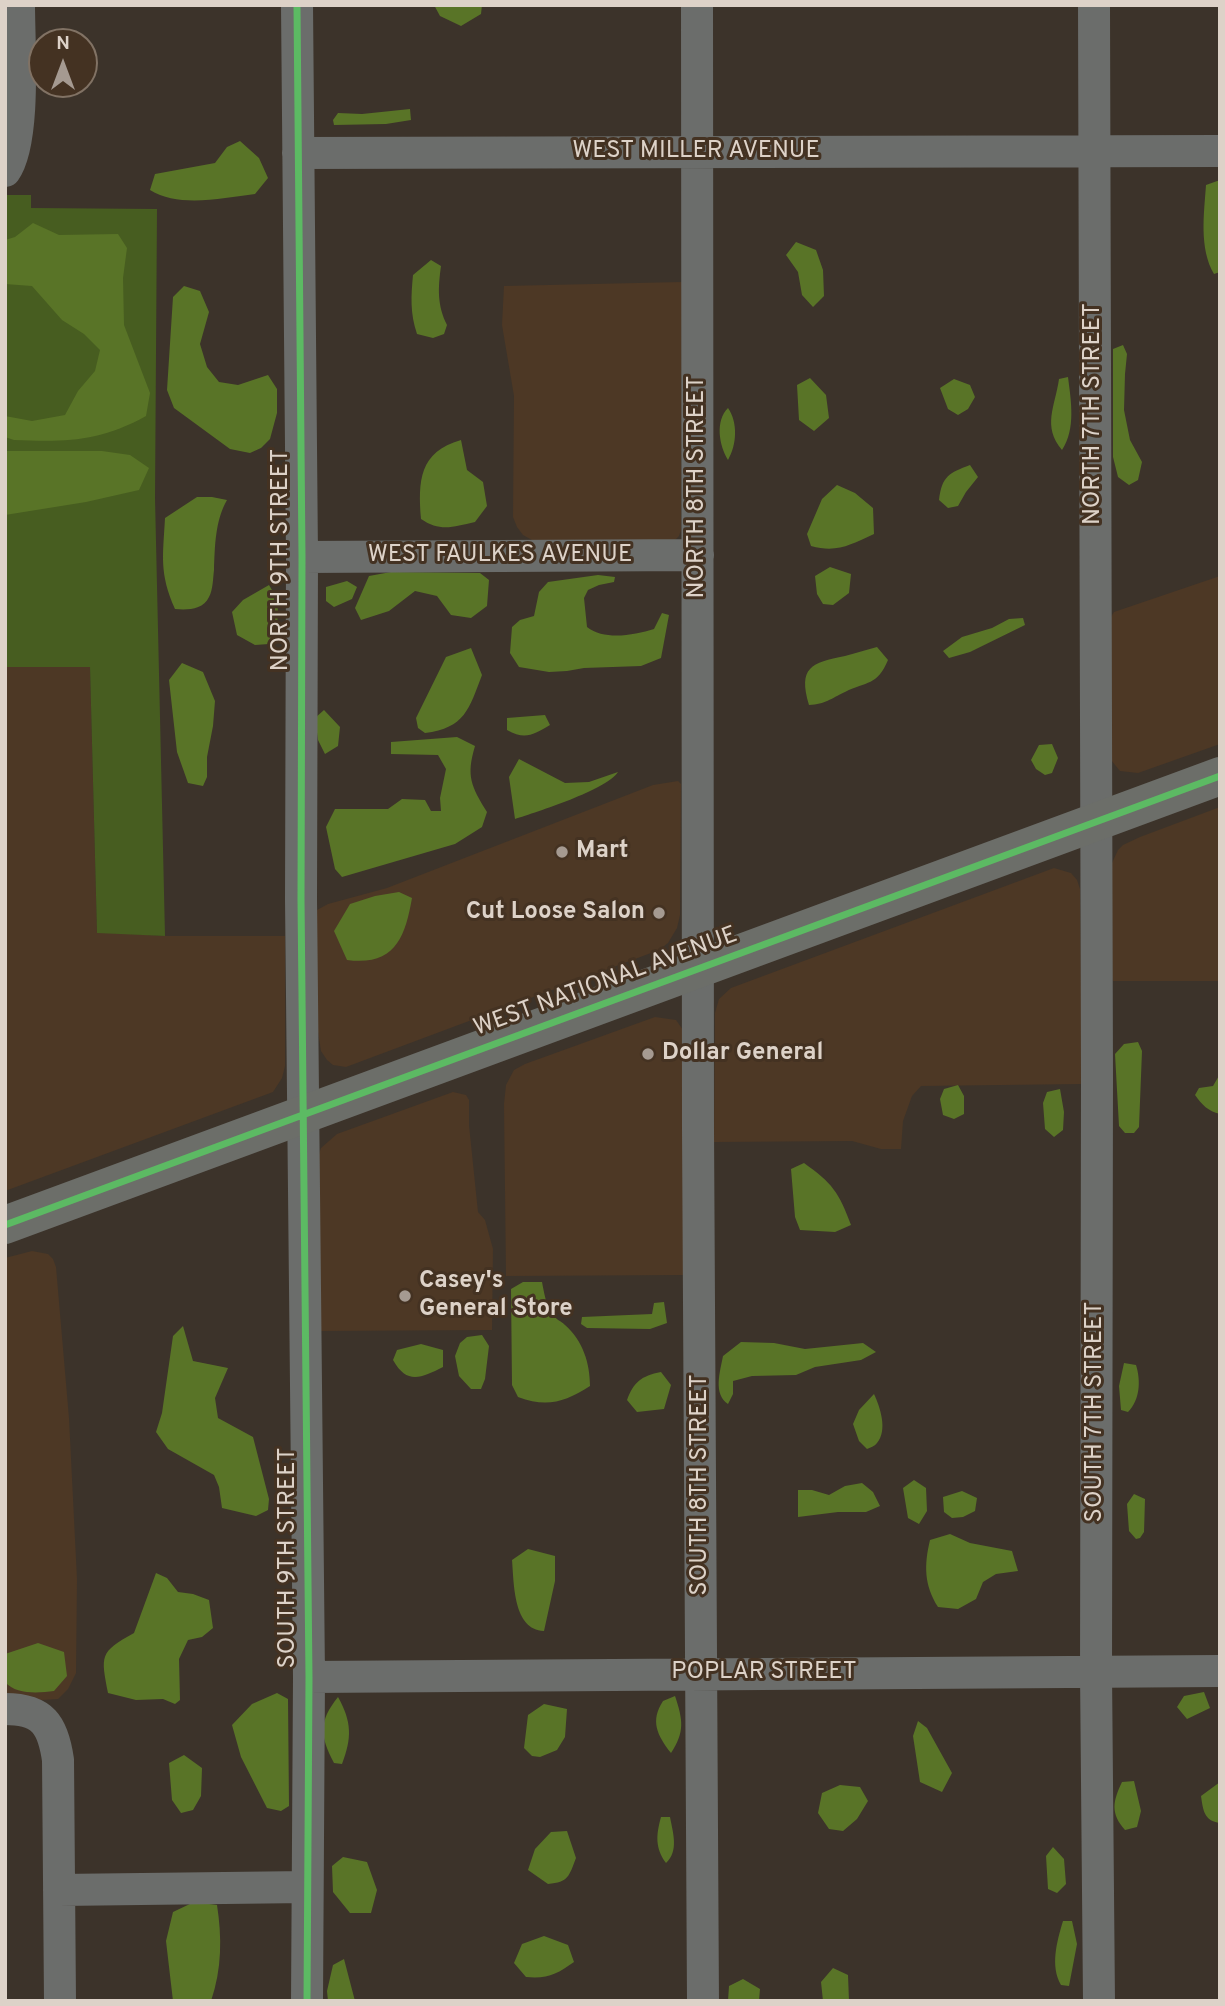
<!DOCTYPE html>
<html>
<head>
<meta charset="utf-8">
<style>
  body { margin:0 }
  #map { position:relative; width:1225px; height:2006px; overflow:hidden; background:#3c332a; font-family:Overpass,sans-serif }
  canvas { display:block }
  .frame { position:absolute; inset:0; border:7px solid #ddd2c8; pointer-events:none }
  .north { position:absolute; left:28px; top:28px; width:70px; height:70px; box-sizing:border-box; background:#443222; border:2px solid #817264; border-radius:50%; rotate:0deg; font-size:19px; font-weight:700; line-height:28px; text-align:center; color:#ddd2c8 }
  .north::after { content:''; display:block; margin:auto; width:24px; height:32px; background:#a59a91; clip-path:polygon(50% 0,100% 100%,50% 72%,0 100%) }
</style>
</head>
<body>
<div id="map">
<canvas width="1225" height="2006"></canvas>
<div class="frame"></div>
<div class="north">N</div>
</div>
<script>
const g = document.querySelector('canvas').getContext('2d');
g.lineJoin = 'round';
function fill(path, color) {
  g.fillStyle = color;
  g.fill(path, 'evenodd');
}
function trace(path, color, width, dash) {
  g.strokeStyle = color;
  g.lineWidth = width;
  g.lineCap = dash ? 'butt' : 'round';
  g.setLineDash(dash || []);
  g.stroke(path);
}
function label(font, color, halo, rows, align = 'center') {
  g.font = font + ' Overpass,sans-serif';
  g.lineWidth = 6;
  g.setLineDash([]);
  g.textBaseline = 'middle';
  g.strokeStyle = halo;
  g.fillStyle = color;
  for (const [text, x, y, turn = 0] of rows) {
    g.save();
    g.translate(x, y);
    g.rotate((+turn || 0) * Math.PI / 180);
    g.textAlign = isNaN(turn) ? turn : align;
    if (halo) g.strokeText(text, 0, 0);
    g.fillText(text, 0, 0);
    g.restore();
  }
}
fill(new Path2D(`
  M682 282 681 530 679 536 675 540H532L523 535 517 527 513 517 514 396 502 325 504 286Z
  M1220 576V744L1138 773 1120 771 1111 760V617L1114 612Z
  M90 666 97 932 165 936H285V1066L282 1078 273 1092 5 1191V667Z
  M678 781 681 784 680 915 677 928 668 943 659 950 346 1067 333 1065 327 1060 321 1051 314 1006V914L317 910 328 904 387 888 653 785Z
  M1220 807V981H1113L1111 976 1112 863 1118 850 1123 845 1140 837Z
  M1054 868 1071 873 1077 880 1080 889 1082 1084 921 1086 912 1096 903 1121 901 1149H881L852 1141 714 1142 715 1013 719 999 731 988Z
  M655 1017 676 1020 683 1030V1275L506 1276 504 1104 506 1085 514 1070 525 1064Z
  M453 1092 466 1095 469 1100V1125L478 1212 485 1220 493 1249 492 1330 319 1331 318 1157 321 1148 337 1134Z
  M32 1251 48 1254 53 1259 56 1267 69 1418 77 1579 76 1673 68 1689 58 1699 42 1700 5 1696V1258Z`), '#4d3825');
fill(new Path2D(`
  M5 195H31V208L157 209 155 498 165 936 97 933 90 667H5Z`), '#475d20');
fill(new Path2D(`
  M434 5H482L481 14 461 26 440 16Z
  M410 109 411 120 386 124 334 125 333 120 338 113 362 114Z
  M240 141 259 158 268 178 255 194C222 198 179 208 150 190L155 174 215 163 227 147Z
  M1220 180V272L1214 274C1199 248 1204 214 1206 185Z
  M33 223 59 235 118 234 127 248 123 278 124 325 150 393 146 416C99 442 66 442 14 440L5 437V416L32 421 65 415 78 391 95 371 100 350 84 334 62 320 32 286 5 284V240L15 237Z
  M796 242 816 250 823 270 824 296 813 307 802 295 798 272 786 255Z
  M431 260 441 266C438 288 437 305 447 325L444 334 433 338 417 334C410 313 411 296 413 275Z
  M184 286 200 291 209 312 200 344 207 367 219 382 238 385 268 375 277 389V413L270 439 261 448 250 453 230 449 174 408 167 390 173 297Z
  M1123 345 1127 354 1125 374 1124 410 1130 440 1142 462 1138 480 1129 485 1118 477 1113 457V349Z
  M1068 377C1071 401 1076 429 1062 450 1042 426 1055 407 1059 379Z
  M810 378 826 395 829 418 814 431 799 420 797 385Z
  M954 379 970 385 975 397 968 409 958 415 948 409 940 388Z
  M728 408C738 422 737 445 728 460 719 445 715 421 728 408Z
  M461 440 467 470 483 482 487 506 475 522C453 527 440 532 421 519 418 481 419 452 461 440Z
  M5 451H102L130 455 149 468 139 490 86 502 5 515Z
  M970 465 978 477 966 492 958 506 948 508 939 500C942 476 949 473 970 465Z
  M837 485 855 493 873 508 874 534C850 545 837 553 811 546L807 534 822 499Z
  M197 497H212L227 500C215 521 215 546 214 570 213 578 213 590 209 597 203 610 187 610 175 609 159 573 163 556 165 518Z
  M830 567 851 574 849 593 833 605 823 604 817 594 815 576Z
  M391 572 480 573 489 580 487 606 471 618 451 615 437 596 415 591 389 611 361 620 355 608 369 576Z
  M598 575 615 577 614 582 599 585 588 590 584 598 587 627C605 641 634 635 654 629L662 613 669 615 661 658 641 666 584 668 567 671 549 672 519 667 510 653 512 627 520 620 534 616 539 592 548 582Z
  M347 581 357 587 352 599 334 607 326 601V587Z
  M269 585C282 605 280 623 269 644L255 645 237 635 232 612 243 600Z
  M1023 618 1025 625 970 652 949 658 943 651 962 637 992 628 1009 619Z
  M877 647 888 660C877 686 867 681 845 692 830 699 826 704 809 705 798 667 811 663 845 656 856 653 866 650 877 647Z
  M471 648 482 675C469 709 465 728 425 733L418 728 416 718 446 657Z
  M182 663 203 672 215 701 213 726 207 757V777L203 786 188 783 177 752 169 680Z
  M324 710 340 727 338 746 325 754 318 740 315 718Z
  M545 715 550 725C533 735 525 740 507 730V718Z
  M457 737 475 746C466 776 471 786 487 812L482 827 455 844 342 877 335 869 326 827 335 809H388L402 799 425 800 431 811H441L440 798 446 769 438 755 391 754V742Z
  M1052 744 1058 758 1052 773 1045 775 1036 769 1031 760 1039 745Z
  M519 759 565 783 589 782 618 772C606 790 537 812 515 819L509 777Z
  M399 892 412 898C405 939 394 966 347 960L334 931 350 904 375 896Z
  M1138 1042 1142 1051 1139 1127 1134 1133H1125L1119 1126 1115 1054 1124 1044Z
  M1220 1074V1114C1208 1111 1202 1105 1195 1095L1199 1088 1213 1086Z
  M958 1085 964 1096V1114L954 1119 943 1115 940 1099 944 1089Z
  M1060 1089 1064 1112 1063 1130 1054 1137 1045 1129 1043 1103 1047 1092Z
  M804 1163C832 1183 839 1192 851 1225L835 1232 800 1230 795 1217 791 1169Z
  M523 1282H542C544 1292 546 1305 552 1314 555 1319 561 1321 565 1325 583 1341 590 1363 590 1386 565 1402 547 1408 518 1397L512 1385 511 1289Z
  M664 1302 667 1323 650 1329 587 1328 581 1324 582 1317 652 1314 654 1303Z
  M183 1326 193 1361 228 1368 215 1398 218 1418 253 1437 269 1499 268 1510 256 1516 222 1508 219 1487 214 1475 168 1449 156 1432 162 1413 173 1336Z
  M482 1335 489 1346 485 1379 481 1389H471L459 1376 455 1356 460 1343 467 1337Z
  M741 1342 774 1343 805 1349 863 1343 876 1352 861 1360 815 1367 796 1375 752 1376 733 1381V1394L728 1404C713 1394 720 1372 723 1356Z
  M421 1344 443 1350V1367C421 1378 407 1385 393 1360L397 1350Z
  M1124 1363 1136 1365C1141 1381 1140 1400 1128 1412L1121 1410 1119 1386Z
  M661 1372 671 1385 664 1409 637 1412 627 1400C634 1382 641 1376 661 1372Z
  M874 1394C880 1407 888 1430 877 1443 875 1446 871 1447 867 1449L859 1441 853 1424 859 1410Z
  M914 1480 926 1488 927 1511 919 1524 908 1518 903 1488Z
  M862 1483 873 1492 880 1506 866 1512H838L798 1517V1490H812L829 1495 845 1486Z
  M962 1491 977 1498 975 1511 963 1517 952 1518 944 1512 943 1497Z
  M1134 1494 1145 1499 1144 1532 1140 1538 1136 1539 1129 1531 1127 1504Z
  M950 1534 970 1543 1012 1551 1018 1571 996 1574 983 1582 976 1599 958 1609 938 1607C924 1585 924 1565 930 1540Z
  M528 1549 555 1556V1581L544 1631C513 1630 514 1583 512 1560Z
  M156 1573 167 1578 178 1592 193 1594 209 1600 213 1628 202 1637 188 1640 179 1659 180 1700 175 1704 163 1699 136 1700 108 1693C101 1656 99 1652 134 1633Z
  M38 1643 64 1652 67 1676 54 1691C39 1693 16 1695 5 1682V1654Z
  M1204 1692 1210 1708 1187 1719 1177 1707 1184 1696Z
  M277 1693 288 1699 289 1806 281 1811 267 1808 241 1757 232 1725 252 1704Z
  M675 1696C683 1720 685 1732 671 1753 657 1735 650 1721 663 1701Z
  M338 1697C352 1722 352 1738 342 1764L334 1763C320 1736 318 1722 338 1697Z
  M544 1704 567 1709 565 1737 557 1750 540 1757 532 1756 524 1748 528 1715Z
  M918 1721 927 1728 952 1773 942 1792 920 1782 913 1736Z
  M184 1755 202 1768 201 1796 193 1810 181 1813 172 1800 169 1763Z
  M1134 1781 1141 1811 1137 1827 1125 1830C1110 1813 1113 1801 1122 1782Z
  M1220 1782V1823C1204 1821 1203 1810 1201 1796Z
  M840 1785 860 1787 868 1801 857 1819 843 1831 829 1829 818 1813 822 1793Z
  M661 1817H670C673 1833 679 1851 666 1863 655 1848 656 1835 661 1817Z
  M567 1831 576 1858C569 1876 569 1882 548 1884L528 1870 535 1849 551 1832Z
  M1053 1847 1064 1859 1066 1884 1057 1893 1048 1889 1046 1856Z
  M343 1857 367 1862 377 1890 371 1913H350L333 1892 332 1866Z
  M194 1902 217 1905C222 1937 222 1969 211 2001H173L166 1941 173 1912Z
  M1063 1921H1072L1077 1944 1069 1986 1061 1985C1050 1966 1057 1941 1063 1921Z
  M544 1936 568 1945 574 1962C557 1974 548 1979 526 1977L514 1963 522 1944Z
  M344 1959 355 2001H328L327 1991 333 1965Z
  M833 1968 848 1975 849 2001H823L821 1982Z
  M743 1979 760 1989 759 2001H728L729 1986Z`), '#597427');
trace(new Path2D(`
  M297 5 302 557 301 899 309 1677 307 2001
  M697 5 698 1129 703 2001
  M1094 5 1097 1079 1096 1672 1099 2001
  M298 153 1220 151
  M5 171C26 142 19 44 19 5
  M302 557 698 555
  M309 1677 1220 1671
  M5 1709C43 1709 53 1725 58 1760L60 2001
  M59 1890 307 1887`), '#6b6d6b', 32);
trace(new Path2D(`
  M5 1225 1220 776`), '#6c6e69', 38);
trace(new Path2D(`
  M297 5 302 557 301 899 309 1677 307 2001
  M5 1225 1220 776`), '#5cba63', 7);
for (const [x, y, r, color] of [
  [562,852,7,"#a59a91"],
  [659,913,7,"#a59a91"],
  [648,1054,7,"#a59a91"],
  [405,1296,7,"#a59a91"]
]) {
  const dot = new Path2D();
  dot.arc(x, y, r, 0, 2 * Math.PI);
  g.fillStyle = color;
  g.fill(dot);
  trace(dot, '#443222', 2.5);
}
label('24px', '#ddd2c8', '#443222', [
  ["WEST MILLER AVENUE",696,152],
  ["NORTH 7TH STREET",1094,414,-90],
  ["NORTH 8TH STREET",698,487,-90],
  ["WEST FAULKES AVENUE",500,556],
  ["NORTH 9TH STREET",282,560,-90],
  ["WEST NATIONAL AVENUE",606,983,-20],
  ["SOUTH 7TH STREET",1096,1412,-90],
  ["SOUTH 8TH STREET",701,1485,-90],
  ["SOUTH 9TH STREET",289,1558,-90],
  ["POPLAR STREET",764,1673]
]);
label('bold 24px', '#ddd2c8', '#443222', [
  ["Mart",576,852],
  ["Cut Loose Salon",645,913,"right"],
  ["Dollar General",662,1054],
  ["Casey's",419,1282],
  ["General Store",419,1310]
], 'left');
</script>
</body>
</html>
